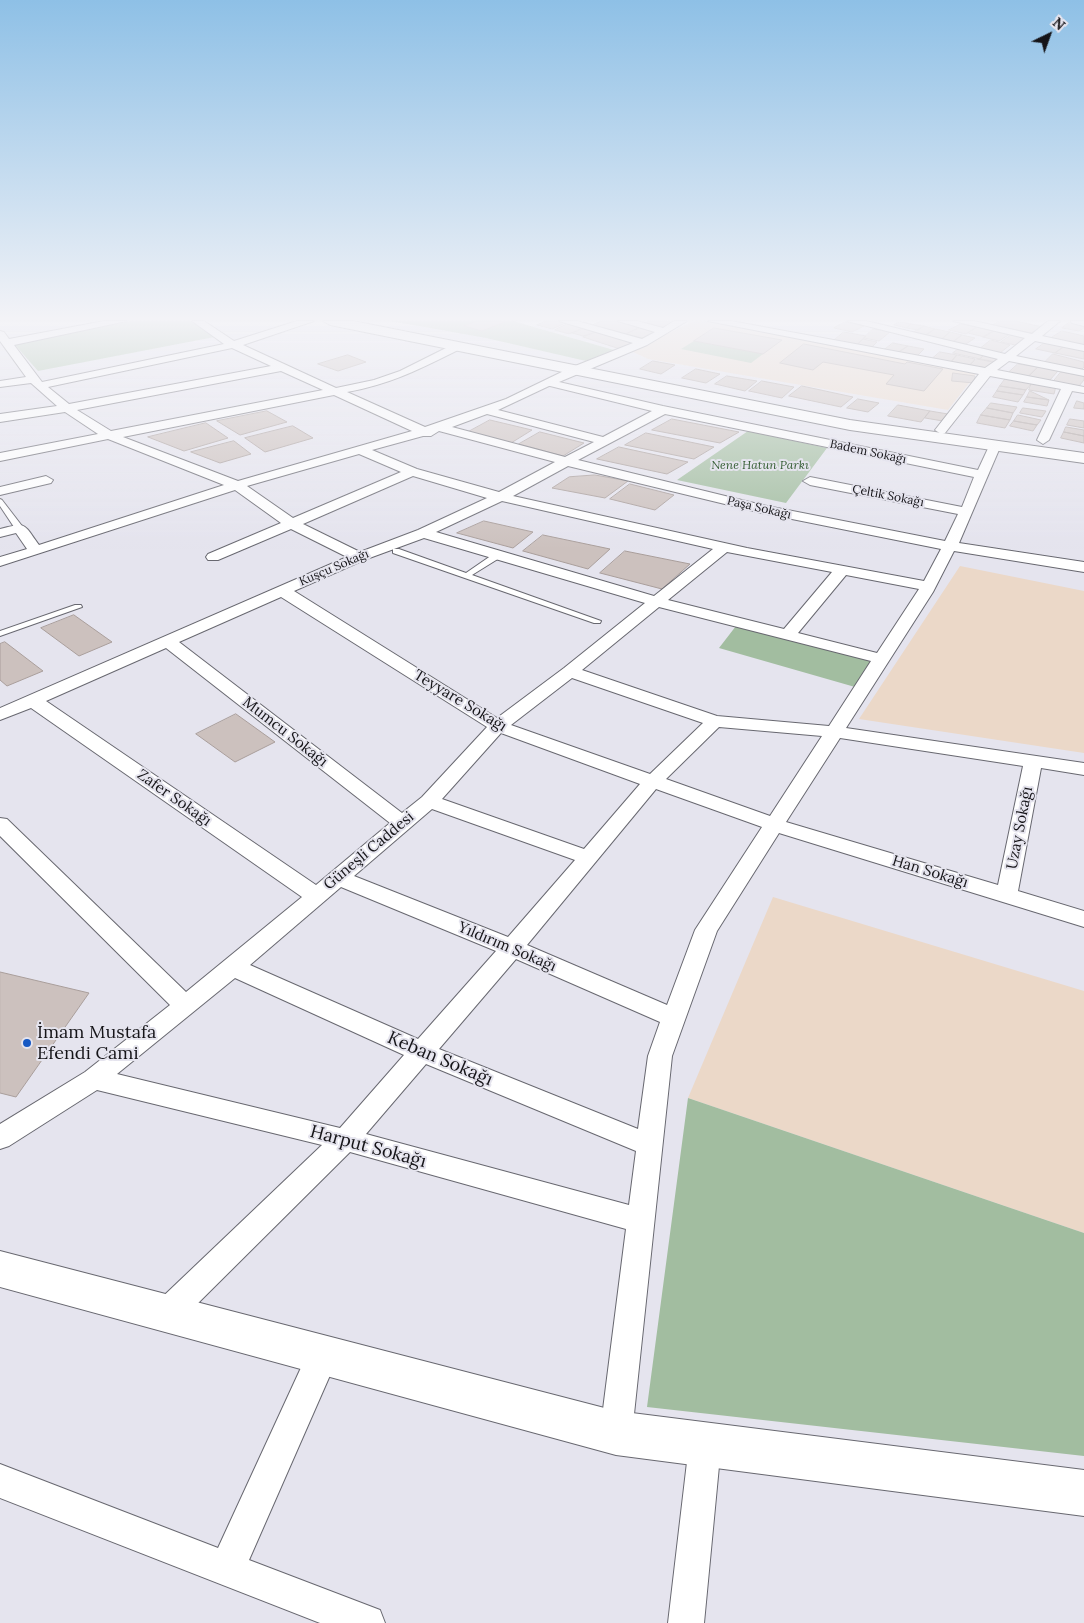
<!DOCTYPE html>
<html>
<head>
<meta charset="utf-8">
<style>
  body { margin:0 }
  #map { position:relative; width:1084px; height:1623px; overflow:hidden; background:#e5e4ee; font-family:Lora,serif }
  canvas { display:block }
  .north { position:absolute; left:1024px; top:10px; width:50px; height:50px; -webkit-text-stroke:4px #e5e4ee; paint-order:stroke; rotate:42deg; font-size:14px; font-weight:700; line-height:20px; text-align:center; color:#151418 }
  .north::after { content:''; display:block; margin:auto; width:18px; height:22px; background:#151418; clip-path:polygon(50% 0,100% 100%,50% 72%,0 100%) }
</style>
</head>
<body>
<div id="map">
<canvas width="1084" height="1623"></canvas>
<div class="north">N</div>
</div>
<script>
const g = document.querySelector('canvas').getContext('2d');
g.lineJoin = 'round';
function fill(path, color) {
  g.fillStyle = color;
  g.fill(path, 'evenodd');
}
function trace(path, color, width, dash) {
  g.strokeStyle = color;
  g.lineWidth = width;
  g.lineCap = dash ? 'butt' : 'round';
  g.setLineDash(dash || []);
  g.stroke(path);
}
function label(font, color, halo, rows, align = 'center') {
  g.font = font + ' Lora,serif';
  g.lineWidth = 4;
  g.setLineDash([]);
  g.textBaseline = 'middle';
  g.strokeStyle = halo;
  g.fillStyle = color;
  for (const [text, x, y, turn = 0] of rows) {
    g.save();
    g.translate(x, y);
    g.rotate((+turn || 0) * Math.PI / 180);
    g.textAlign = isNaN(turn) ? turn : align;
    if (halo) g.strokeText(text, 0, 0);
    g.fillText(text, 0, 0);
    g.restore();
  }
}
fill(new Path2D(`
  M694 321H705L977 373 948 410 648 359 631 351Z
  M960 566 1084 591V753L859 719Z
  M773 897 1084 991V1233L688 1098Z`), '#ebd8c8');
fill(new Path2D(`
  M131 321H205L225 335 38 371 15 345Z
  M391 321H513L614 350 586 361 486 338Z
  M694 341 763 354 751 363 681 349Z
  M748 431 827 448 786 503 677 480Z
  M736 626 868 659 870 663 855 687 719 648Z
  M688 1098 1084 1233V1456L647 1407Z`), '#a2bda0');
const building = new Path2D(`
  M477 321H502L505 322 482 331 464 326Z
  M547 321H558L566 323 552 329 537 325Z
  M602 321H617L640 327 626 334 593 325Z
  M649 321H667L677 324 665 329 643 324Z
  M1000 321H1016L1042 327 1031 333 993 325Z
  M845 322 864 326 852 332 834 328Z
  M900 322 911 324 907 328 894 325Z
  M1070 322 1084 325V328L1079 331 1062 328Z
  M567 324 583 328 569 334 555 330Z
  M911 324 924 326 918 330 907 328Z
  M961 324 977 327 966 334 949 330Z
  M924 326 935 329 926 335 914 332Z
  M977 327 994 331 984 337 968 333Z
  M640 328 660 333 646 339 626 334Z
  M714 328 782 340 763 354 694 341Z
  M584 329 596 332 583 336 572 333Z
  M873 329 890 332 879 341 864 338Z
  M935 329 950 332 942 339 926 335Z
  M994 331 1010 334 999 341 983 337Z
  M1062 331 1084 336V346L1051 338Z
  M597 332 634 343 620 349 583 337Z
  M844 332 866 336 856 346 832 342Z
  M950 332 962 335 953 342 942 339Z
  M1013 334 1031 338 1020 346 1001 342Z
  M962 335 975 338 966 344 953 342Z
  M863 339 877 342 870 349 855 347Z
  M991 340 1010 345 1000 353 981 348Z
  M1046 342 1065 346 1055 353 1036 349Z
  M893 343 908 346 899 352 884 350Z
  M804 344 905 364 907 362 943 369 924 391 886 384 894 375 823 362 813 370 780 363Z
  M908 346 924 349 917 356 899 352Z
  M1065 346 1084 350V359L1055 353Z
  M960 348 985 354 980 359 953 353Z
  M940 352 957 355 951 362 933 358Z
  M985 354 1002 357 996 362 980 359Z
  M1053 354 1084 362V367L1082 369 1043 364Z
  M348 355 366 362 338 371 318 364Z
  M957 355 975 359 970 365 951 362Z
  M977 359 993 362 986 368 970 365Z
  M653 361 675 365 661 374 640 369Z
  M1018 364 1038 367 1028 377 1008 373Z
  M1038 367 1058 371 1049 381 1028 377Z
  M696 369 720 374 706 383 682 378Z
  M1061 372 1084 376V380L1079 386 1053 382Z
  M953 373 975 376 974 383 952 381Z
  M727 376 757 381 745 391 715 384Z
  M1006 378 1032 383 1026 390 1000 386Z
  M762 381 794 387 782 398 749 391Z
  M1032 383 1056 386 1054 394 1029 390Z
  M802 386 853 397 841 407 789 396Z
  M1000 386 1026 390 1023 395 997 391Z
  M997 391 1023 395 1018 402 993 397Z
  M1030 391 1049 400 1027 397Z
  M1027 397 1049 400 1047 406 1024 402Z
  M858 399 879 403 868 412 847 408Z
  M1077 401 1084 403V409L1074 408Z
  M991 403 1017 407 1013 413 987 408Z
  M898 405 930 411 921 422 888 416Z
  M987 408 1013 413 1010 420 981 415Z
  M1023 408 1046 411 1042 417 1020 413Z
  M267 411 287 422 240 435 217 421Z
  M930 411 948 414 943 421 925 418Z
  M981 415 1010 420 1005 428 977 423Z
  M1018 415 1041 420 1037 425 1014 421Z
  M672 419 739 432 720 443 652 430Z
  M1070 419 1084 421V428L1067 425Z
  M490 420 532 430 511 443 468 432Z
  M1014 421 1037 425 1033 431 1010 426Z
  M206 423 228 438 184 451 148 437Z
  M293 426 313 438 265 452 245 438Z
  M1066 427 1084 430V436L1064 432Z
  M540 432 584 443 563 456 519 444Z
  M1064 432 1084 436V443L1061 438Z
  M646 433 714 447 694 459 625 445Z
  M234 441 251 454 220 463 191 452Z
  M619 447 688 462 667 474 597 459Z
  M595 475 628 481 605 498 552 488 569 477Z
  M630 484 674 495 655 510 610 499Z
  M484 521 533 532 513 548 457 533Z
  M543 535 610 549 588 569 523 551Z
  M625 551 690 564 662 589 600 573Z
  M74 615 112 642 79 656 41 628Z
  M5 642 43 671 7 686 0 680V644Z
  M236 714 275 742 235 762 196 734Z
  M0 972 89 993 16 1097 0 1093Z`);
fill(building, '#ccc1be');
trace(building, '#a99e9b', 1);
const lane = new Path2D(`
  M0 499 2 500 22 526V530H16L0 506Z
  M393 549H399L466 573 495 553H501V557L472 575 601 621 600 623H594L393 553Z
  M75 605H81L82 607 0 636V631Z`);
const street = new Path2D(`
  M104 321H127L14 345 42 382 224 344 192 321H204L234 341 297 321H314L243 345 336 388 374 380 400 371 452 345H460V349C420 369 391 384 347 392L425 427 506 399 570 368 633 343 559 321H577L642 339 655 332 618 321H637L663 328 674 321H687L647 345 559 382 663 406 978 470 991 442H999L1001 445 959 543 1084 562V572L954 551 933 592 846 728 1084 763V775L1041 768 1018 891 1084 911V927L779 833 717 931 672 1056 632 1433 628 1445 616 1449 604 1445 600 1433 626 1229 350 1152 176 1325 165 1329 154 1325 150 1315 154 1305 322 1145 97 1090 9 1146 0 1149V1124L85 1072 170 1005 0 836V818L7 819 186 992 302 897 31 708 0 720V708L347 557 291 529 218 560H208L206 557 208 554 281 523 235 490 0 566V557L27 549 16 533 0 537V529C27 522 23 523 39 545L224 485 108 439 0 461V453L98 434 65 412 0 422V414L57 406 31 383 0 387V381L26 377 0 341V331L4 332 9 339ZM232 348 271 366 69 404 48 387ZM281 371 323 390 111 431 77 410ZM549 386H550L652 411 603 437 498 410ZM334 395 412 431 238 481 123 437ZM487 414 594 442 565 457 452 427ZM665 414 974 477 962 507 810 477 803 481 810 485 958 514 945 541 762 505 578 460ZM439 431 555 462 499 492 417 469 372 450 423 436H431ZM359 454 401 472 293 518 247 486ZM568 466 762 513 941 549 924 581 747 548 513 496ZM413 476 487 498 418 530 360 552 303 524ZM502 501 713 549 654 596 436 532ZM424 538 645 603 564 668 497 718 294 591 364 560ZM727 552 832 572 784 629 668 600ZM846 575 919 589 877 653 798 633ZM281 597 487 727 422 797 402 813 179 642ZM659 607 871 661 829 726 717 716 582 670ZM166 648 390 823 316 885 46 701ZM572 678 703 723 650 774 511 725ZM719 727 822 736 770 816 666 779ZM501 733 640 784 584 849 442 799ZM840 738 1023 766 998 885 786 822ZM656 789 762 827 695 930 667 1005 527 945ZM432 809 575 860 508 937 354 876ZM341 887 496 951 418 1039 250 965ZM516 959 660 1022 648 1056 638 1129 439 1049ZM235 978 404 1055 340 1128 117 1074ZM426 1064 636 1151 629 1205 366 1134Z
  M708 321H731L985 368 998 359 847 321H866L1005 354 1025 338 953 321H974L1032 334 1048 321H1060L1042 336 1084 345V351L1035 341 1016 356 1084 370V376L1009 361 997 370 1084 387V393L1072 391 1049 440 1043 444 1037 440 1061 389 990 376 945 433 941 434 935 430 979 374Z
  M1071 321H1084V326L1072 323Z
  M46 476 53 480 51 483 0 495V487Z
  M322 1342 333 1346 338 1357 249 1560 380 1610 385 1623H320L0 1498V1464L218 1548 311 1346Z
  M705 1429 717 1433 721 1445 704 1623H668L689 1445 693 1433Z`);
const secondary = new Path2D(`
  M323 321H353L850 420 1084 453V463L850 430 330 325Z
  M0 1251 616 1411 1084 1470V1516L616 1455 0 1287Z`);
trace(lane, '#686870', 2);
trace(street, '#686870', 2);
trace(secondary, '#686870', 2);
fill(lane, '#fff');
fill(street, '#fff');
fill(secondary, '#fff');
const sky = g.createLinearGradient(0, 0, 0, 549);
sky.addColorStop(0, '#8ec0e6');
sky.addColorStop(0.58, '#f3f3f7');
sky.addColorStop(1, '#f3f3f700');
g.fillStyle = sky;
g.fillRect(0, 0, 1084, 549);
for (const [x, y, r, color] of [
  [27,1043,5,"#1658c3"]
]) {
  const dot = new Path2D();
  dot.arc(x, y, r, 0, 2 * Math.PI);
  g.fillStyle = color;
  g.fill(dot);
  trace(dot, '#e5e4ee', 2);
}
label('12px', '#151418', '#e5e4ee', [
  ["Badem Sokağı",868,452,12],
  ["Çeltik Sokağı",888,496,11],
  ["Paşa Sokağı",759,508,13],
  ["Kuşçu Sokağı",334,568,-23]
]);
label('italic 12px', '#365e35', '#e5e4ee', [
  ["Nene Hatun Parkı",760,466]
]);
label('15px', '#151418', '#e5e4ee', [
  ["Teyyare Sokağı",460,701,31],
  ["Mumcu Sokağı",285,732,38],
  ["Zafer Sokağı",174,798,35],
  ["Uzay Sokağı",1020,828,-79],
  ["Güneşli Caddesi",369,851,-40],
  ["Han Sokağı",930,872,17],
  ["Yıldırım Sokağı",507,947,23]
]);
label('18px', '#151418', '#e5e4ee', [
  ["İmam Mustafa",37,1033],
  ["Efendi Cami",37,1054]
], 'left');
label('18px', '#151418', '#e5e4ee', [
  ["Keban Sokağı",440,1059,23],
  ["Harput Sokağı",368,1147,15]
]);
</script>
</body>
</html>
